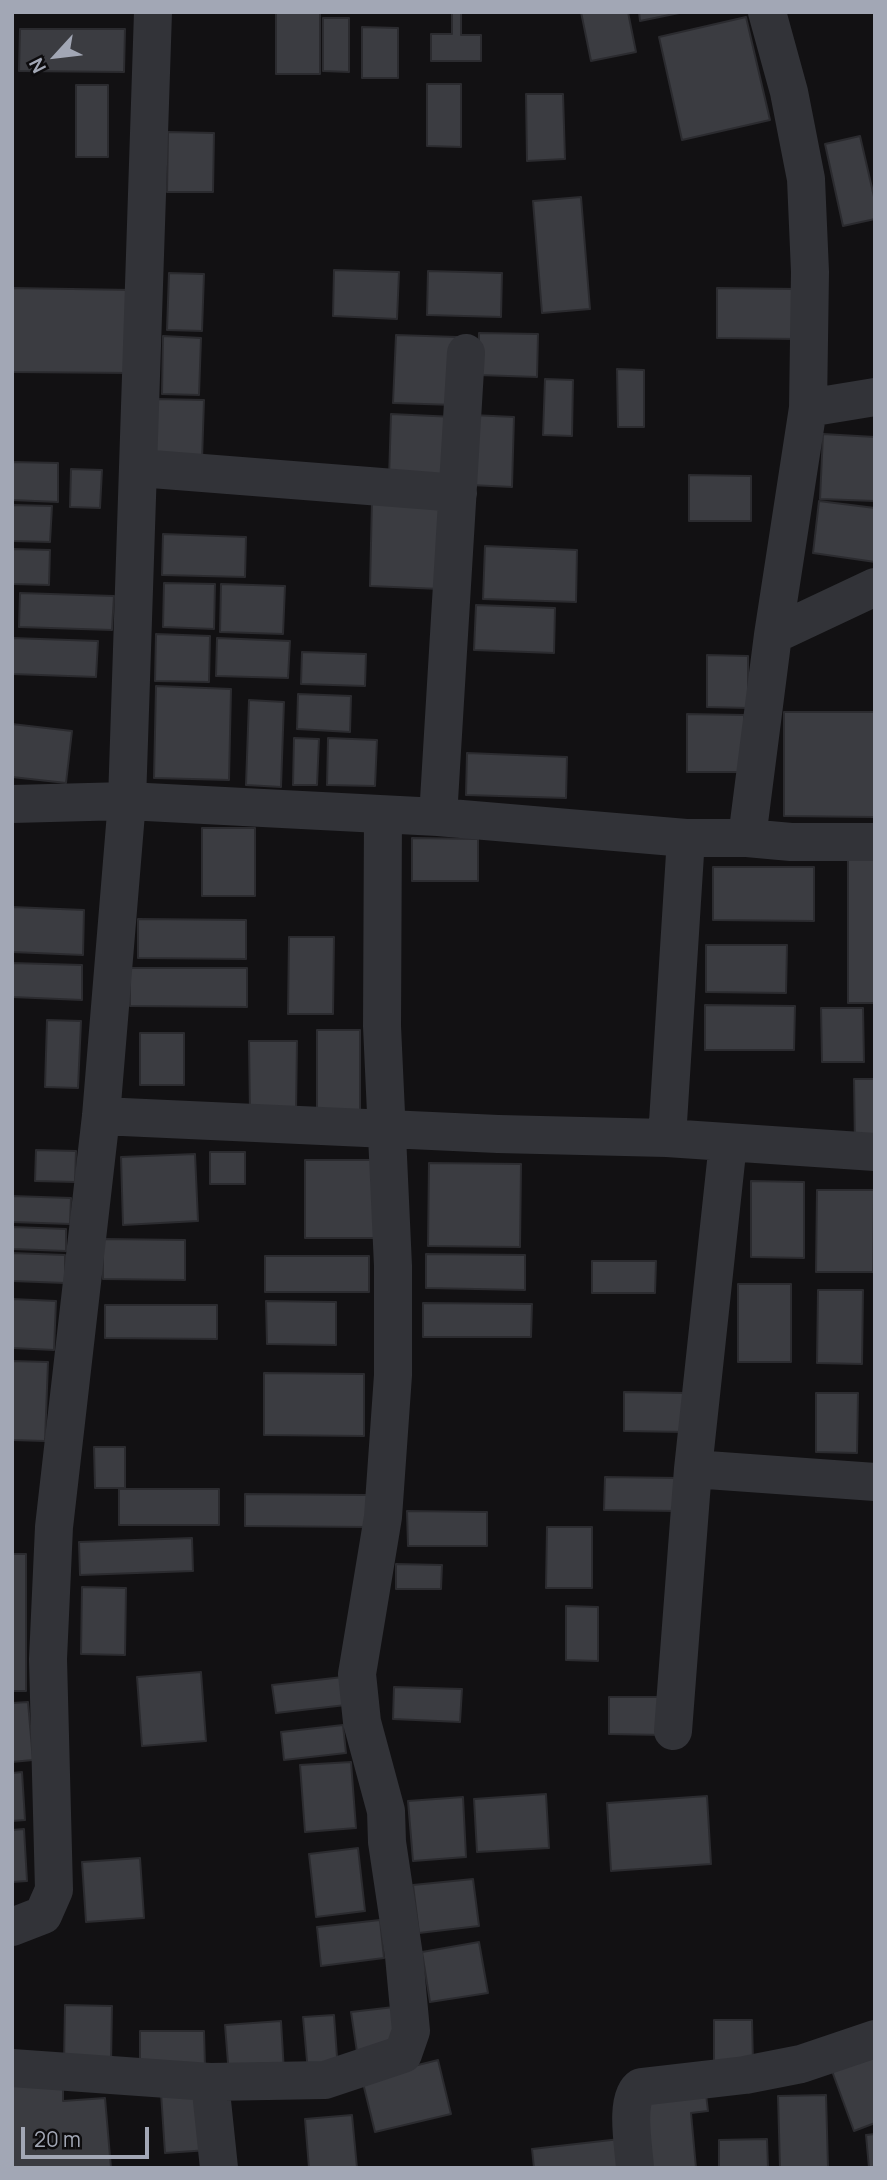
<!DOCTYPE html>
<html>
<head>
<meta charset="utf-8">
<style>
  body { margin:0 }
  #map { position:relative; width:887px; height:2180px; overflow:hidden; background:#121113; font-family:Manrope,sans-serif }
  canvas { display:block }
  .frame { position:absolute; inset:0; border:14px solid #a2a7b5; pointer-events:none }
  .north { position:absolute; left:21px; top:21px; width:70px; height:70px; -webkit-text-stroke:5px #0d0c0e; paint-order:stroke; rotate:243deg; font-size:19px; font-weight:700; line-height:28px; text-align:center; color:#a2a7b5 }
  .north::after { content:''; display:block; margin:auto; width:24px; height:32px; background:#a2a7b5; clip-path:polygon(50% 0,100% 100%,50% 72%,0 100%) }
  .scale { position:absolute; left:21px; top:2127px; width:128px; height:32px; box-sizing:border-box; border:4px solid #a2a7b5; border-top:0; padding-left:9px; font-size:21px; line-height:24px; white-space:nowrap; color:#a2a7b5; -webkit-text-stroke:5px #0d0c0e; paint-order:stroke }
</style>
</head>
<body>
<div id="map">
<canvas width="887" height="2180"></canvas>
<div class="frame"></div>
<div class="north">N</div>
<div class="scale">20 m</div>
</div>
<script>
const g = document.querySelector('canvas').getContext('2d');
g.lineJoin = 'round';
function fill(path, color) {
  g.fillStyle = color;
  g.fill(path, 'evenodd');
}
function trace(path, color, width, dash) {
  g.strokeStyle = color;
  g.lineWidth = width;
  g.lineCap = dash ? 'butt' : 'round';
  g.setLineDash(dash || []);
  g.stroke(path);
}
const building = new Path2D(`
  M276 12H320V74H276Z
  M452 12H461V35H481V61H431V34H452Z
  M581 12H628L636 52 591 61Z
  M639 12H684L640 21Z
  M746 17 770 120 682 140 659 37Z
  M323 18H349V72L323 71Z
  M362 27 398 28V78H362Z
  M20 29H125L124 72 19 71Z
  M427 84H461V147L427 146Z
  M76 85H108V157H76Z
  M526 94H563L565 159 527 161Z
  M168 132 214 133 213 192H167Z
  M860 136 875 201V219L843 226 825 144Z
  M581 197 590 309 542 313 533 201Z
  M334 270 399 272 397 319 333 316Z
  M428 271 502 273 501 317 427 315Z
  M169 273 204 274 202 331 167 330Z
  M12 288 132 290V373L12 372Z
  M717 288 798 289V339L717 338Z
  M479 333 538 334 537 377 478 375Z
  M396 335 457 337 455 405 393 403Z
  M163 336 201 338 199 395 162 394Z
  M617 369 644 370V427H618Z
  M545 379 573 380 572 436 543 435Z
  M156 399 204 400 202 460 154 459Z
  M391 414 455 417 452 482 389 479Z
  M472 415 514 417 512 487 470 485Z
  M823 434 875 437V501L820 499Z
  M12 462 58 463V502L12 500Z
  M71 469 102 470 100 508 70 507Z
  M689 475 751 476V521H689Z
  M372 501 443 504 440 589 370 586Z
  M819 501 875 508V562L813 553Z
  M12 505 52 506 50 542 12 541Z
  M163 534 246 537 245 577 162 575Z
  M485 546 577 550 576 602 483 599Z
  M12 549 50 550 49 585 12 584Z
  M164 583 215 584 214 629 163 627Z
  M221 584 285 586 283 634 220 632Z
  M20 593 114 596 112 630 19 627Z
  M476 605 555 608 554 653 474 650Z
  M156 634 210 636 209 682 155 681Z
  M12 638 98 641 96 677 12 674Z
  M217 638 290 641 288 678 216 676Z
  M302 652 366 654 365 686 301 684Z
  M707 655 748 656V708L707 707Z
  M156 686 231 689 229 780 154 778Z
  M298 694 351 696 350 732 297 729Z
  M249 700 284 702 281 787 246 785Z
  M784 712H875L874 817 784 816Z
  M687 714 744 715V772H687Z
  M12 724 72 731 66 783 12 777Z
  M294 738 319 739 317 785H293Z
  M328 738 377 740 375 786 327 785Z
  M467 753 567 757 566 798 466 795Z
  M202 828H255V896H202Z
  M412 838 478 839V881H412Z
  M848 855H875V1003H848Z
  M713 867H814V921L713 920Z
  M12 907 84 910 83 955 12 952Z
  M138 919 246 920V959L138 958Z
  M289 937H334L333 1014H288Z
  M706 945H787L786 993 706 992Z
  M12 963 82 965V1000L12 997Z
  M130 968H247V1007L130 1006Z
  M705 1005 795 1006 794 1050H705Z
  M821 1008H863L864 1062H822Z
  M47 1020 81 1021 78 1088 45 1087Z
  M317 1030H360V1112H317Z
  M140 1033H184V1085H140Z
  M249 1041H297L296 1113H250Z
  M854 1079H875V1147H855Z
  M36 1150 76 1151 75 1182 35 1181Z
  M210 1152H245V1184H210Z
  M195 1154 198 1221 123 1225 121 1157Z
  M305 1160H378V1238H305Z
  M429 1163 521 1164 520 1247 428 1246Z
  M751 1181 804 1182V1258L751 1257Z
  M817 1190H874L873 1272H816Z
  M12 1196 71 1198 70 1224 12 1222Z
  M12 1227 66 1229V1251L12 1249Z
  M103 1239 185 1240V1280L103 1279Z
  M12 1253 65 1255V1283L12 1281Z
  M426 1254 525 1255V1290L426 1288Z
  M265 1256H369V1292H265Z
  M592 1261H656L655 1293H592Z
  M738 1284H791V1362H738Z
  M818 1290H863L862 1364 817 1363Z
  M12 1299 56 1301 54 1350 12 1348Z
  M266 1301 336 1302V1345L267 1344Z
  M423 1303 532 1304 531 1337H423Z
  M105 1305H217V1339L105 1338Z
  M12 1361 48 1362 45 1441 12 1440Z
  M264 1373 364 1374V1436L264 1435Z
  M624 1392 686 1393V1432L624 1431Z
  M816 1393H858L857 1453 816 1452Z
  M94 1447H125V1488H95Z
  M605 1477 678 1478V1511L604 1510Z
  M119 1489H219V1525H119Z
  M245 1494 367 1495V1527L245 1526Z
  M407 1511 487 1512V1546H408Z
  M547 1527H592V1588H546Z
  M192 1538 193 1571 80 1575 79 1542Z
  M12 1554H26V1691H12Z
  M396 1564 442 1565 441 1589H396Z
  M82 1587 126 1588 125 1655 81 1654Z
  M566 1606 598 1607V1661L566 1660Z
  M201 1672 206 1741 142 1746 137 1677Z
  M343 1677 346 1705 276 1713 272 1685Z
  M394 1687 462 1689 460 1722 393 1719Z
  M609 1697H666L665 1735 609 1734Z
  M28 1702 33 1760 12 1762V1703Z
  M343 1725 346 1753 284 1760 281 1732Z
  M351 1762 356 1828 305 1832 300 1765Z
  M22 1772 25 1820 12 1821V1773Z
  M546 1794 549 1848 477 1852 474 1799Z
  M707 1796 711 1864 611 1871 607 1803Z
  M463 1797 466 1857 413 1861 408 1801Z
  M24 1829 27 1881 12 1882V1830Z
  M358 1848 365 1911 316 1917 309 1854Z
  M140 1858 144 1918 86 1922 82 1862Z
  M473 1879 479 1926 419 1933 413 1885Z
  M380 1920 384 1958 321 1966 317 1927Z
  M479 1942 488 1993 430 2002 422 1952Z
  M65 2005 112 2006 111 2064 64 2063Z
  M394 2007 400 2046 357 2052 351 2012Z
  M334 2015 338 2071 308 2072 303 2017Z
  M714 2020H752L753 2064H714Z
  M281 2021 284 2072 229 2076 225 2025Z
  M140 2031H204L205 2067 140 2068Z
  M875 2055V2123L854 2131 832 2071Z
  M438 2060 451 2114 375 2132 362 2079Z
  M63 2082V2101L105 2098 111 2168H12V2086Z
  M705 2086 708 2111 691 2113 696 2168H648L640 2092Z
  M205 2090 209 2150 165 2153 161 2093Z
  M826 2095 828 2168H780L778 2096Z
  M352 2115 357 2168H309L305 2119Z
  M875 2134V2168H869L866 2135Z
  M620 2139 623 2168H534L532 2149Z
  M767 2139 768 2168H719V2140Z`);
fill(building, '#3b3c41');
trace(building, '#2b2b2f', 2);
trace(new Path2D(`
  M153 12 127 801 438 817 686 838H747L791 842H875
  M767 12 789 92 806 179 810 272 808 408
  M139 468 458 493
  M773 635 875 587
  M12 804 127 801 101 1116 54 1527 48 1659 54 1890 43 1915 12 1927
  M438 817 466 353
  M747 838 773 635 808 408 875 397
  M101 1116 498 1134 667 1138 875 1152
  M667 1138 686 838
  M693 1469 875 1482
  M673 1731 693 1469 728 1143
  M12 2068 210 2082 325 2080 403 2054 411 2031 404 1956 387 1842 386 1811 362 1722 357 1674 383 1517 393 1375V1266L382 1026 383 815
  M210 2082 219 2168
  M635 2168C634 2149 624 2098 641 2087L745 2075 801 2064 875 2039`), '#323338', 38);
</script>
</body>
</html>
